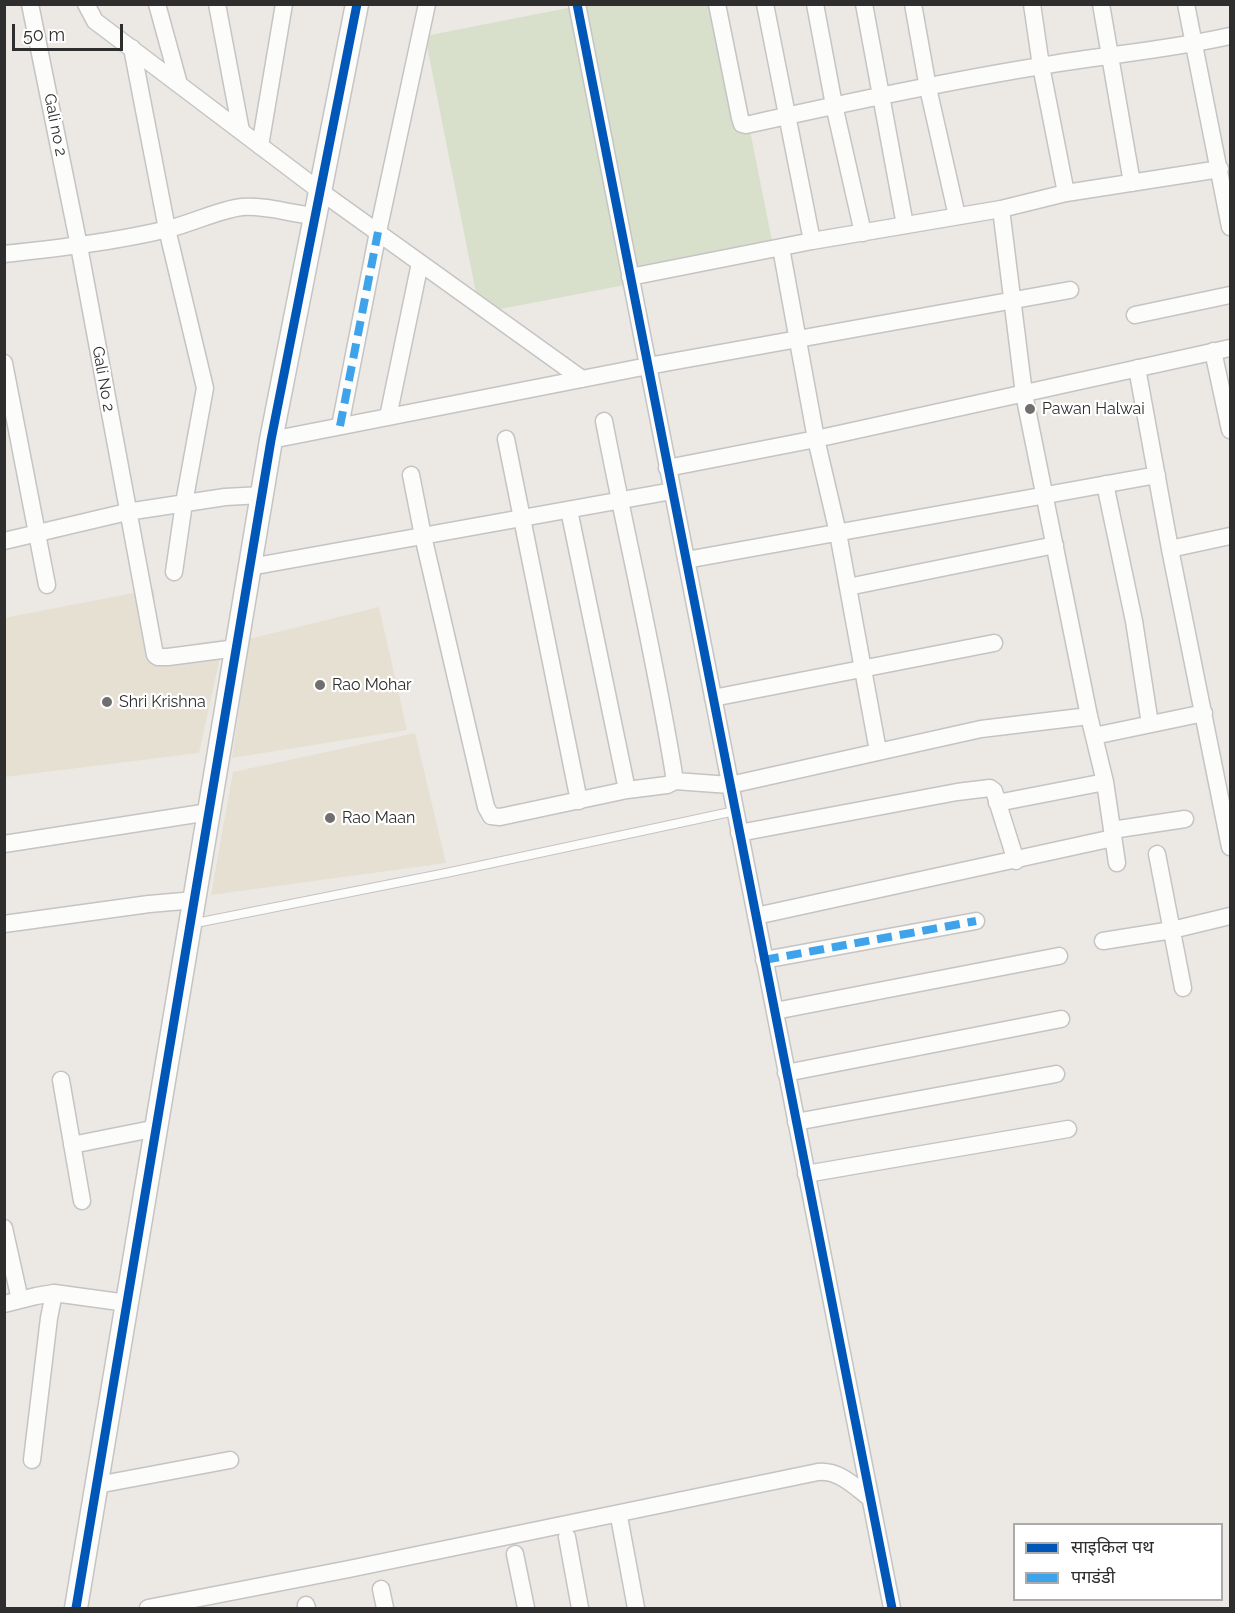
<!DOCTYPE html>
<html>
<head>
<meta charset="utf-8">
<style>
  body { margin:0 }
  #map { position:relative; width:1235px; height:1613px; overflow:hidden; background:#ece8e4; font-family:Raleway,"Noto Sans Devanagari",sans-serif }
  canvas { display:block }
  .frame { position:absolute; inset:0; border:6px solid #2e2e2e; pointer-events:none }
  .legend { position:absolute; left:1013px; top:1523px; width:210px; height:78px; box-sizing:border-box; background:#fff; border:2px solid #ababab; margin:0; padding:8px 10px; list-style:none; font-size:18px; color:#2e2e2e }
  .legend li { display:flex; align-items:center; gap:12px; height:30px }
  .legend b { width:30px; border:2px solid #ababab }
  .scale { position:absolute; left:12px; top:24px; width:111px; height:27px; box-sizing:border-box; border:3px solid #2e2e2e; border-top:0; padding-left:8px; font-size:18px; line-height:21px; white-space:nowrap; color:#2e2e2e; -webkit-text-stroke:4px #fff; paint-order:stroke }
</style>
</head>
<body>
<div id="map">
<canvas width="1235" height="1613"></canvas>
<div class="frame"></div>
<ul class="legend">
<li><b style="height:8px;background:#0057b8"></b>साइकिल पथ</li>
<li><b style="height:8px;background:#3ea3eb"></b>पगडंडी</li>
</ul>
<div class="scale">50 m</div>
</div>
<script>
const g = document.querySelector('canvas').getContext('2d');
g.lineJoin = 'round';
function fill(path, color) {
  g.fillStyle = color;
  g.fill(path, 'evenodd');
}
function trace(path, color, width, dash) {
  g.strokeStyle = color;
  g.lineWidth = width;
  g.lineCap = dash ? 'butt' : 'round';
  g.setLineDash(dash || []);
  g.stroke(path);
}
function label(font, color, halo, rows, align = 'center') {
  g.font = font + ' Raleway,sans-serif';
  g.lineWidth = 4.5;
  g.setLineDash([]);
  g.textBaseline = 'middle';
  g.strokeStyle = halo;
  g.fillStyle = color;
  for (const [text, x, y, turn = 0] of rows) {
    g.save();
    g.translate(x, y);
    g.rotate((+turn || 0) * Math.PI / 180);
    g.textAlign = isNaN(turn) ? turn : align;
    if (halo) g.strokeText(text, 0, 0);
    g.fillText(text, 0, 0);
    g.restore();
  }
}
fill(new Path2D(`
  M154 589 158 650 224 639 199 753 5 777 4 618Z
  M379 607 407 730 232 758 249 639Z
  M415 733 446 863 211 895 233 772Z`), '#e6e0d3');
fill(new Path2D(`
  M583 5H725L775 256 480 313 425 36Z`), '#d8e0cc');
const lane = new Path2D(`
  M191 924 446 873 735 811`);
const street = new Path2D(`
  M30 4 79 246 155 655 158 657H168L237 648
  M86 4 95 21 320 191 582 379
  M157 4 179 84
  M217 4 241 131
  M577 4 892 1608
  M717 4 740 118 742 124 746 125C844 103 942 82 1041 66 1104 55 1168 50 1230 36
  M765 4 812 241
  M815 4 834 105 863 233
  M864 4 905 225
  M913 4 928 88 957 216
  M1032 4 1041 66 1066 193
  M1101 4 1132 183
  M1186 4 1230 227
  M132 48 167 229 205 388 184 503 174 572
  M260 146 284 4
  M1001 209 1024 394 1089 716 1105 782 1117 863
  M4 254C59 248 114 242 168 229 190 224 221 209 242 207 266 205 291 214 315 216
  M630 277 812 241 1001 209 1066 193 1220 169
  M1135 315 1230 295
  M1213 351 1230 430
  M4 363 47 585
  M1137 368 1170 549 1230 847
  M388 417 420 263
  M604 421C627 541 656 660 675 781
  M340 426 378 232 427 4
  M506 439 579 801
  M271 440 648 366 1070 290
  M667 468 816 439 781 248
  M411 475 423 536 486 807 491 816 500 817 627 790 667 785 675 781 730 785 981 729 1089 716
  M1105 484 1134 621 1150 724
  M569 510 627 790
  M4 541 127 512 225 497 262 495
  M1170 549 1230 536
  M686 560 1157 475
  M250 567 672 491
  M848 587 1055 545
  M713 698 994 643
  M1094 736 1204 713
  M878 751 838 533 816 439 1230 348
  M997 803 1105 782
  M1112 830 1185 819
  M739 833 957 792 990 788 994 791 1016 861
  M4 844 209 812
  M1157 854 1183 988
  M756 916 1113 838
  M4 924 149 904 195 900
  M1103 941 1172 930 1230 916
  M764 960 976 921
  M775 1011 1059 956
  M786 1073 1061 1019
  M61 1080 82 1201
  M796 1122 1056 1074
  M72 1145 157 1128
  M806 1174 1068 1129
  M4 1228 20 1300
  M4 1304 36 1296 54 1293 127 1303
  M32 1460 49 1318 54 1293
  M97 1485 230 1460
  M620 1522 636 1608
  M567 1537 580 1608
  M515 1554 526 1608
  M381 1589 385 1608
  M306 1605 307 1608
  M148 1608 349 1569 818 1472C839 1470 854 1486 870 1498`);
const secondary = new Path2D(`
  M76 1608 271 440 357 4`);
trace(lane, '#c5c4c5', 10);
trace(street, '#c5c4c5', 19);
trace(secondary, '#c5c4c5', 25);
trace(lane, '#fcfcfb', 8);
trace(street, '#fcfcfb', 16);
trace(secondary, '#fcfcfb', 22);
trace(new Path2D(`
  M340 426 378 232
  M764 960 976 921`), '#3ea3eb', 8, [15, 8]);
trace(new Path2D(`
  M577 4 892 1608
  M76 1608 271 440 357 4`), '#0057b8', 9);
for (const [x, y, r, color] of [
  [1030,409,6,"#706f6e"],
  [320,685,6,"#706f6e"],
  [107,702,6,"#706f6e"],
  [330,818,6,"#706f6e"]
]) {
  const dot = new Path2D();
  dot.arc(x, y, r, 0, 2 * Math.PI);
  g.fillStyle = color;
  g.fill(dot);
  trace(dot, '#fff', 2);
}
label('16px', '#2e2e2e', '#fff', [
  ["Gali no 2",55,125,79],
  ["Gali No 2",103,379,80]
]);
label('16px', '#2e2e2e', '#fff', [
  ["Pawan Halwai",1042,409],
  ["Rao Mohar",332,685],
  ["Shri Krishna",119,702],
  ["Rao Maan",342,818]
], 'left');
</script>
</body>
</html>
